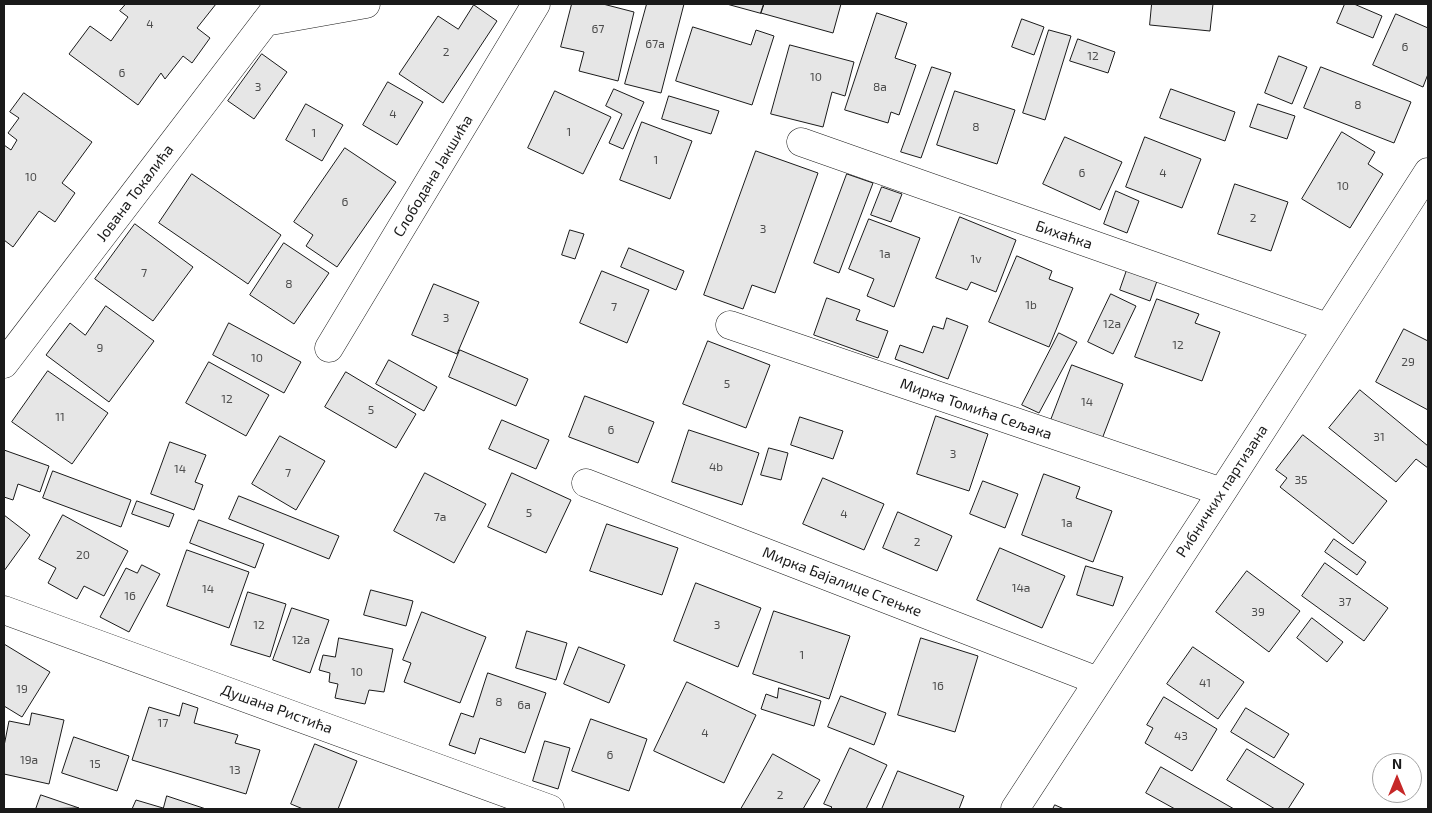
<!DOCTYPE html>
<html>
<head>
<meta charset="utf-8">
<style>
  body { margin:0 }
  #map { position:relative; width:1432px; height:813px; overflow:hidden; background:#fff; font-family:"Exo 2",sans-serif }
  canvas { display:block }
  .frame { position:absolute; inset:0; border:5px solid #1a1a1a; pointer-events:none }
  .north { position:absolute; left:1372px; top:753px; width:50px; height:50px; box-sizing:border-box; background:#fff; border:1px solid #a3a3a3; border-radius:50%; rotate:0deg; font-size:14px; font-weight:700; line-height:20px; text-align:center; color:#1a1a1a }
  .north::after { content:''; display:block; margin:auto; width:18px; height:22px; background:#c62828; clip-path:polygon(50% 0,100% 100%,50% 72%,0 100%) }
</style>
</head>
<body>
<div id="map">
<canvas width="1432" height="813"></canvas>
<div class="frame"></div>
<div class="north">N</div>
</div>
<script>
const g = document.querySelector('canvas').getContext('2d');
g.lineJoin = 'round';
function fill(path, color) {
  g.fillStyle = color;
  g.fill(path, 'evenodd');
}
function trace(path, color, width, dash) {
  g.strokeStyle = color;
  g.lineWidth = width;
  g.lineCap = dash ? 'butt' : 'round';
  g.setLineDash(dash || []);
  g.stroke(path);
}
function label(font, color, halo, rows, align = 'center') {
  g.font = font + ' "Exo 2",sans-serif';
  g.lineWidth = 4;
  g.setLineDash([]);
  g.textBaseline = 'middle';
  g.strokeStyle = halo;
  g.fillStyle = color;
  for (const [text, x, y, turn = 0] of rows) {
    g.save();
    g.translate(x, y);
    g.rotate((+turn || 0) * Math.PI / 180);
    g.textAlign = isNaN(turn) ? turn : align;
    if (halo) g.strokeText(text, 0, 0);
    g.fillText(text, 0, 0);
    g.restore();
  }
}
const building = new Path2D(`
  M126 4H216L197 28 210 38 192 63 183 56 165 79 161 73 138 105 69 54 90 26 111 41 128 17 120 11Z
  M572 4H603L634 12 618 81 579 71 584 52 561 47Z
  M647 4H684L661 93 625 84Z
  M727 4H764L761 13Z
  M764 4H841L833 33 761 13Z
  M1152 4H1213L1210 31 1150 25Z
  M1345 4H1354L1382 16 1373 38 1337 23Z
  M474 5 497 21 443 103 399 74 438 16 458 29Z
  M877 13 907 23 895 58 916 65 899 115 891 112 888 123 845 110Z
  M1396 14 1428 28V74L1423 87 1373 65Z
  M1022 19 1044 27 1034 55 1012 47Z
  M693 27 751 45 756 30 774 36 752 105 676 81Z
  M1049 30 1071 36 1045 120 1023 113Z
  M1078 39 1115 52 1108 73 1070 61Z
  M790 45 854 62 845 96 832 92 823 127 771 114Z
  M262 54 287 72 254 119 228 101Z
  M1279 56 1307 67 1292 104 1265 93Z
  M932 67 951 73 921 158 901 152Z
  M1321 67 1411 102 1394 143 1304 108Z
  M388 82 423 102 397 145 363 125Z
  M614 89 644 102 623 149 609 143 622 114 606 106Z
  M1171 89 1235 112 1225 141 1160 118Z
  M555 91 611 117 583 174 528 148Z
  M955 91 1015 110 997 164 937 145Z
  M24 93 92 142 62 183 75 193 55 222 39 211 13 247 4 240V145L11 150 17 140 8 133 19 118 10 112Z
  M669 96 719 111 711 134 662 119Z
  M306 104 343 125 322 161 286 140Z
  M1258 104 1295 116 1287 139 1250 127Z
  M642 122 692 141 670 199 620 180Z
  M1342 132 1375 152 1368 164 1383 174 1350 228 1302 199Z
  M1065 137 1122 162 1100 210 1043 184Z
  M1145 137 1201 159 1182 208 1126 187Z
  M345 148 396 182 337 267 306 246 313 235 294 222Z
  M756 151 818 173 775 293 752 285 743 309 704 295Z
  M192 174 281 235 248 284 159 223Z
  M847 174 873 183 839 273 814 263Z
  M1235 184 1288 202 1271 251 1218 234Z
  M882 187 902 194 891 222 871 215Z
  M1116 191 1139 201 1127 233 1104 224Z
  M960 217 1016 240 996 292 971 282 967 290 936 278Z
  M869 219 920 238 894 307 867 296 874 279 849 269Z
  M135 224 193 267 153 321 95 279Z
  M570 230 584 234 575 259 562 255Z
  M284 243 329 273 294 324 250 295Z
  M629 248 684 271 676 290 621 267Z
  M1017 256 1052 271 1049 279 1073 288 1049 347 989 322Z
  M1127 270 1157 281 1150 301 1120 290Z
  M602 271 649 290 627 343 580 323Z
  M434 284 479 302 457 354 412 335Z
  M1111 294 1136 306 1113 354 1088 342Z
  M827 298 860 310 856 320 888 331 878 358 814 335Z
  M1157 299 1199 314 1195 323 1220 332 1202 381 1135 357Z
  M106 306 154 341 109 402 46 355 70 323 85 335Z
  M947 318 968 326 948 379 895 359 900 345 923 353 933 326 943 329Z
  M229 323 301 362 284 393 213 355Z
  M1404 329 1428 341V410L1376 382Z
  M1059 333 1077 342 1039 413 1022 405Z
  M708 341 770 365 746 428 683 404Z
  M460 350 528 379 516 406 449 377Z
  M389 360 437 387 424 411 376 384Z
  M209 362 269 395 246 436 186 403Z
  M1072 365 1123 384 1102 439 1051 420Z
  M48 371 108 413 72 464 12 422Z
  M346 372 416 414 396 448 325 407Z
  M1360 390 1428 446V468L1416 459 1396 482 1329 428Z
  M585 396 654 422 638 463 569 437Z
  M936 416 988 434 969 491 917 474Z
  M800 417 843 431 833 459 791 445Z
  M502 420 549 440 536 469 489 449Z
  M689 430 759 453 742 505 672 482Z
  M1303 435 1387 501 1353 544 1280 487 1287 478 1276 470Z
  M280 436 325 461 296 510 252 484Z
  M170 442 206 455 195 482 203 485 194 510 151 494Z
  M769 448 788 453 781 480 761 475Z
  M4 450 49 466 40 492 18 484 13 500 4 497Z
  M53 471 131 500 121 527 43 498Z
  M425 473 486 504 454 563 394 531Z
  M512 473 571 500 546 553 488 527Z
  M1044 474 1080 487 1076 498 1112 511 1093 562 1022 535Z
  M823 478 884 504 864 550 803 524Z
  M983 481 1018 494 1005 528 970 514Z
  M239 496 339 536 329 559 229 519Z
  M137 501 174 514 169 527 132 514Z
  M898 512 952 536 937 571 883 548Z
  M4 515 30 535 4 571Z
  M63 515 128 551 104 596 84 586 77 599 48 583 56 568 39 559Z
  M199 520 264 544 255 568 190 543Z
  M607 524 678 548 662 595 590 571Z
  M1334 539 1366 562 1357 575 1325 552Z
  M1000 548 1065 576 1042 628 977 600Z
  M187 550 249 572 229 628 167 606Z
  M1325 563 1388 608 1364 641 1302 596Z
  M142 565 160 574 129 632 100 617 126 568 137 573Z
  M1086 566 1123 577 1113 606 1077 595Z
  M1247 571 1300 611 1269 652 1216 612Z
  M696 583 761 608 738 667 674 641Z
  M371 590 413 601 406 626 364 615Z
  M248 592 286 604 270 657 231 645Z
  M292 608 329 620 310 673 273 660Z
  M774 611 850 636 829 699 753 674Z
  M422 612 486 637 460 703 404 682 411 663 403 660Z
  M1312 618 1343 642 1327 662 1297 638Z
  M527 631 567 643 556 680 516 668Z
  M339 638 393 649 384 692 369 690 365 704 335 698 338 684 329 682 330 673 319 670 323 655 335 657Z
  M921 638 978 656 955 732 898 715Z
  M4 644 50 672 22 717 4 706Z
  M579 647 625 665 609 703 564 684Z
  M1193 647 1244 682 1218 719 1167 684Z
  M488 673 546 693 525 753 480 738 475 754 449 745 461 713 473 717Z
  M687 682 756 715 724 783 654 751Z
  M779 688 821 701 814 726 761 709 766 694 777 698Z
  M841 696 886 713 874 745 828 727Z
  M1164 697 1217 729 1192 771 1145 743 1153 728 1147 725Z
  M183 703 198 708 194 723 238 735 235 743 260 750 246 794 132 760 149 707 179 716Z
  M1246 708 1289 734 1274 758 1231 732Z
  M32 713 64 720 49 784 4 774V746L9 721 29 725Z
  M591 719 647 739 629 791 572 771Z
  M74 737 129 756 117 791 62 773Z
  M545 741 570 748 558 789 533 781Z
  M315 744 357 761 338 809H303L291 804Z
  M850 748 887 765 866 809H830L832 807 824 804Z
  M1247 749 1304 784 1288 809H1275L1227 780Z
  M773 754 820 780 803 809H741Z
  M1161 767 1234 809H1175L1146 793Z
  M898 771 964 796 959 809H882Z
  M41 795 79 808 36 809Z
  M167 796 206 809H132L136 800 163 808Z
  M1055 805 1064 809H1053Z`);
fill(building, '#e6e6e6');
trace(building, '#1a1a1a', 1);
const street = new Path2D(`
  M265 22 366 4
  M801 142 1327 327
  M730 325 1222 492
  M329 348 536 4
  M4 364 279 4
  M586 483 1098 681
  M4 610 550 809
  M1015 809 1222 492 1428 172`);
trace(street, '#1a1a1a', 29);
trace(street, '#fff', 28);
label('12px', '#4d4d4d', null, [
  ["4",150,24],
  ["67",598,29],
  ["67a",655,44],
  ["6",1405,47],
  ["2",446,52],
  ["12",1093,56],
  ["6",122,73],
  ["10",816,77],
  ["3",258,87],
  ["8a",880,87],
  ["8",1358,105],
  ["4",393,114],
  ["8",976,127],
  ["1",569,132],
  ["1",314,133],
  ["1",656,160],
  ["6",1082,173],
  ["4",1163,173],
  ["10",31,177],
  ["10",1343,186],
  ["6",345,202],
  ["2",1253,218],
  ["3",763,229],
  ["1a",885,254],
  ["1v",976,259],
  ["7",144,273],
  ["8",289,284],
  ["1b",1031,305],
  ["7",614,307],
  ["3",446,318],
  ["12a",1112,324],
  ["12",1178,345],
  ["9",100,348],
  ["10",257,358],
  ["29",1408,362],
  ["5",727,384],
  ["12",227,399],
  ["14",1087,402],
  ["5",371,410],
  ["11",60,417],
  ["6",611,430],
  ["31",1379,437],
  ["3",953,454],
  ["4b",716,467],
  ["14",180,469],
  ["7",288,473],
  ["35",1301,480],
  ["5",529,513],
  ["4",844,514],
  ["7a",440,517],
  ["1a",1067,523],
  ["2",917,542],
  ["20",83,555],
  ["14a",1021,588],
  ["14",208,589],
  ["16",130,596],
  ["37",1345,602],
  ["39",1258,612],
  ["12",259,625],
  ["3",717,625],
  ["12a",301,640],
  ["1",802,655],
  ["10",357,672],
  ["41",1205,683],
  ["16",938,686],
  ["19",22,689],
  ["8",499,702],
  ["6a",524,705],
  ["17",163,723],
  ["4",705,733],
  ["43",1181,736],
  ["6",610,755],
  ["19a",29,760],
  ["15",95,764],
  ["13",235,770],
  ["2",780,795]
]);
label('15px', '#1a1a1a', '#fff', [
  ["Слободана Јакшића",433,176,-59],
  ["Јована Токалића",135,193,-53],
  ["Бихаћка",1064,235,19],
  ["Мирка Томића Сељака",976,409,19],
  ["Рибничких партизана",1222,491,-57],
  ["Мирка Бајалице Стењке",842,582,21],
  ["Душана Ристића",277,709,20]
]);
</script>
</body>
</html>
